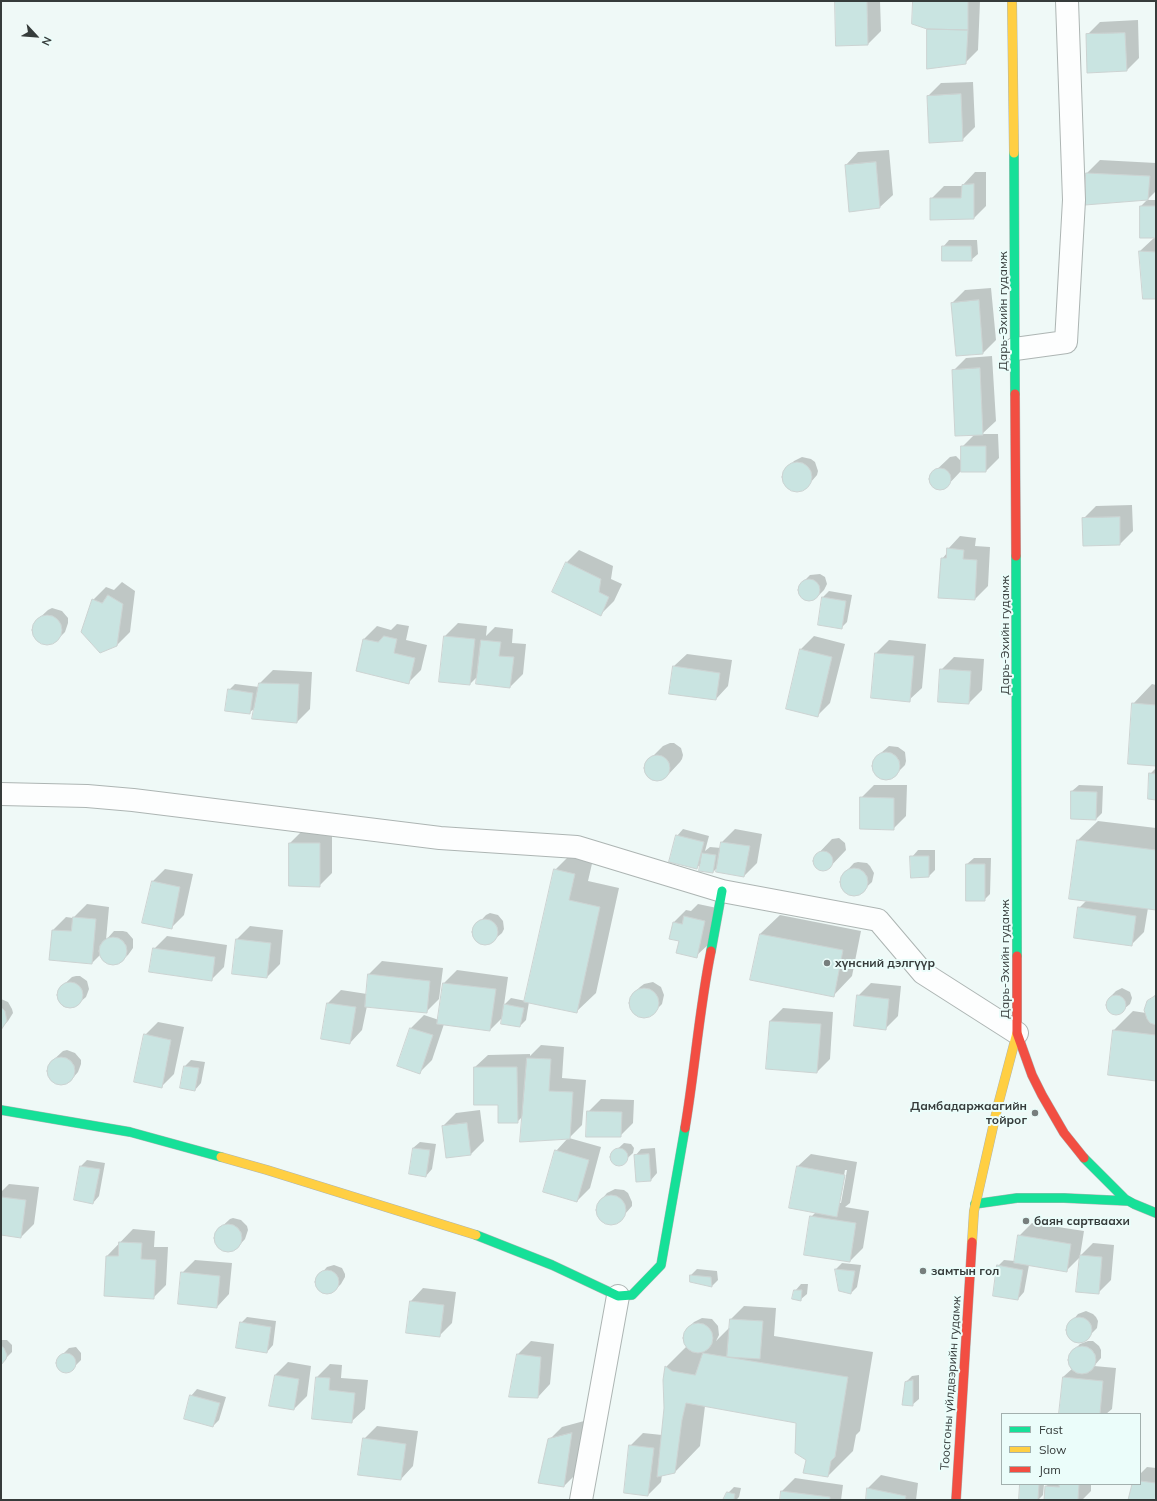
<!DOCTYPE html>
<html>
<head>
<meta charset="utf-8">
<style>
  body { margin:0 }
  #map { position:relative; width:1157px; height:1501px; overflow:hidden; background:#eff9f7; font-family:Mulish,sans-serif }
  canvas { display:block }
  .frame { position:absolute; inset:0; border:2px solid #363c3b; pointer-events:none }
  .legend { position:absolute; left:1001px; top:1413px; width:140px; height:72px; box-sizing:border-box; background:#ebfdfa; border:1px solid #a3b0ae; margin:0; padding:5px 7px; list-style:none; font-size:12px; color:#363c3b }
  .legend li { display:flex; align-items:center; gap:8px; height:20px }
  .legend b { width:20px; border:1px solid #a3b0ae }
  .north { position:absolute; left:16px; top:16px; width:40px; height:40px; -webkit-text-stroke:3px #ebfdfa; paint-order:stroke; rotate:116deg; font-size:11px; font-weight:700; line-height:16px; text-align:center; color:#363c3b }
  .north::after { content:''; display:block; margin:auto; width:14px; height:18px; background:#363c3b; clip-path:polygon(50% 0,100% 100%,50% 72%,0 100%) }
</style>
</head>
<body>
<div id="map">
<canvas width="1157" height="1501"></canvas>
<div class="frame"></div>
<ul class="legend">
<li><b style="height:5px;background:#16e098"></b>Fast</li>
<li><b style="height:5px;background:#ffcf43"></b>Slow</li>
<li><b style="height:5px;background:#f24e42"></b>Jam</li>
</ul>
<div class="north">N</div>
</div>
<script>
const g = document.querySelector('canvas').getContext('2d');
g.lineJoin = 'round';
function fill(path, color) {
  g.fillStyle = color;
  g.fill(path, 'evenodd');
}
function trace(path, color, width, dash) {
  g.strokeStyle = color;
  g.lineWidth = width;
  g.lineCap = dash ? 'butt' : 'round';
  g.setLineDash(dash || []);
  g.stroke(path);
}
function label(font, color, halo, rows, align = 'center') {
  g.font = font + ' Mulish,sans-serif';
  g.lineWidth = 4;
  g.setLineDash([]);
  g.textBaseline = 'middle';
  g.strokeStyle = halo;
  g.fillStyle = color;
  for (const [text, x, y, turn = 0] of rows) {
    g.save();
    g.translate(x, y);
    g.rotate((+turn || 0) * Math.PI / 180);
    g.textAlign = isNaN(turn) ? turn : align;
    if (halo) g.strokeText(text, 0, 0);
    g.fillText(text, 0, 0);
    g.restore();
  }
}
fill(new Path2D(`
  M836 1H880L881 31 868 44Z
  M914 1H980L978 50 965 63 928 28Z
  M1138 20 1139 58 1126 71 1087 35 1100 22Z
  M973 82 975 127 962 140 928 96 941 83Z
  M889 150 893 195 880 207 846 165 858 152Z
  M1100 160 1156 163V191L1148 199 1087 173Z
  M975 172H986V206L974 218 931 199 944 186H962Z
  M1147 200H1156V298L1140 251 1155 237 1141 206Z
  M949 240H977L978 254 971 260 943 247Z
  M991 288 996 340 983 353 952 303 965 290Z
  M992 356 996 421 982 434H998L999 458 986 471H961L945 488H936L931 484 932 474 950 457 956 456 962 462V447L975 434 953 371 966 358Z
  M802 457 811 459 815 462 818 471 817 475 805 489 796 491 792 490 785 484 784 475 788 467 794 461Z
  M1132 505 1133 531 1120 544 1083 519 1096 506Z
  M960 536 976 538 975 546 990 547 988 586 975 599 942 559 947 553 948 549Z
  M579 550 613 566 611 579 622 584 614 601 601 614 567 562Z
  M820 574 825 577 827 584 824 590 815 599 808 601 802 597 799 591 800 587 804 581 810 575Z
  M122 582 135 591 130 632 117 645 93 600 106 587 114 590Z
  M829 591 852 595 847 622 841 628 823 597Z
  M52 608 62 611 68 618V623L65 632 59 638 51 644 42 643 35 637 33 633 34 623 48 610Z
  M458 623 487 626 486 636 495 627 513 629 512 643 526 644 523 674 510 687 478 676 470 684 445 636Z
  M397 624 409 626 406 640 427 645 421 670 408 683 364 639 377 626 391 630Z
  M814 636 845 644 830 703 817 716 801 649Z
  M889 640 926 644 922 688 909 700 876 653Z
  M687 654 732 660 728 686 716 699 674 666Z
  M954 657 984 659 982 690 969 703 941 670Z
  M273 670 312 672 310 709 297 722 254 718 256 707 249 713 229 690 235 684 259 687 260 683Z
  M1152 684 1156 685V765L1133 704Z
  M670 743H674L681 748 683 755 682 759 680 762 667 776 660 780 653 779 647 775 645 767 650 759 663 746Z
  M889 746 898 747 905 752 906 761 905 765 892 778 883 779 876 774 874 771 873 762 882 752Z
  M1156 768V799L1150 774Z
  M874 785H907L906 816 893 829 861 798Z
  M1079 785 1103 786 1102 813 1096 819 1072 818V791Z
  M1098 821 1156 828V909L1148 908 1144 932 1131 945 1079 908 1087 900 1070 898 1078 840Z
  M683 829 709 836 705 851 710 847 721 848 722 842 735 829 762 834 757 863 744 876 718 867 713 872 702 863 696 868 677 836Z
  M303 830H332V873L319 886 290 843Z
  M839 838 845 843 846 850 828 869H820L815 865 814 858 832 839Z
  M918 850H935V870L929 876 912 877V857Z
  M574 851 594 855 588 881 619 888 596 993 576 1012 529 1002 526 1020 520 1026 503 1017 490 1030 444 1024 432 1060 419 1073 411 1028 424 1015 439 1020 444 983 457 970 508 977 504 1005 511 998 526 1001 555 870Z
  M974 858H991L990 894 984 900 967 864Z
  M858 862 867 863 870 866 874 873 872 882 859 894 855 895 846 893 841 886V877L854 863Z
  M165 869 193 874 184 915 171 928 152 882Z
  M87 904 109 907 106 940 114 931H123L127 932 133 939V948L128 955 117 964 108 963 101 958 100 955 92 963 50 959 53 930 66 917 73 918Z
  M698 904 717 908 709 944 696 956 680 940 673 923 686 910 691 911Z
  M490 913 498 915 503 921 504 929 502 933 489 944H481L478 942 473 935 474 928 486 915Z
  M780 915 861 931 852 976 833 996 760 934Z
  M250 926 283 930 280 964 267 977 237 939Z
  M167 936 227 945 224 967 211 980 154 949Z
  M382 961 443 968 439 999 426 1012 367 1006 362 1030 350 1043 323 1039 328 1003 341 990 367 994 369 974Z
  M76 976H80L87 981 89 989 86 997 79 1003 73 1008 64 1007 61 1004 58 997 59 989 72 977Z
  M653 982 661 987 664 995 662 1004 652 1014 643 1017 639 1016 632 1011 630 1002 634 993 640 987 644 984Z
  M871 983 901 986 898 1016 885 1029 858 996Z
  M1122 988 1130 992 1132 998 1130 1004 1118 1014 1112 1013 1106 1006 1110 997 1116 991Z
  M1156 994V1080L1114 1030 1133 1011 1146 1013 1152 998Z
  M1 999 8 1002 12 1009 13 1013 8 1021 1 1028Z
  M783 1008 833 1012 830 1059 817 1072 767 1068 770 1021Z
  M158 1022 184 1027 174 1074 161 1087 145 1035Z
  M541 1045 564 1047 562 1078 586 1080 582 1125 569 1138 601 1147 590 1188 577 1201 556 1151 568 1138 523 1116 517 1122 499 1104 475 1067 488 1055 530 1054V1056Z
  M67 1050 75 1053 81 1060V1064L78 1072 72 1079 64 1083 60 1084 52 1080 48 1072 49 1064 63 1051Z
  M191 1060 205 1062 201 1083 195 1090 181 1087 185 1066Z
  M601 1099 634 1100 633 1123 620 1136 588 1112Z
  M480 1110 484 1141 471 1154 443 1126 456 1113Z
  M420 1142 436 1144 432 1169 426 1176 413 1148Z
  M624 1143 631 1144 634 1148 633 1153 620 1165 615 1164 611 1160V1155Z
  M655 1148 657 1173 651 1180 635 1156 641 1149Z
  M811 1154 857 1162 850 1203 845 1207 869 1211 863 1248 850 1261 811 1217 816 1212 798 1166ZM845 1170H847L841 1203H839Z
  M87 1160 105 1163 99 1196 93 1203 81 1166Z
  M9 1184 39 1187 34 1224 21 1237 1 1234V1192Z
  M615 1189 624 1190 628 1193 632 1202V1206L619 1221 610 1224 602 1220 597 1212V1208L601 1200 607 1193Z
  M233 1218 241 1220 247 1226 248 1230 245 1239 236 1249 227 1251 219 1248 215 1239 217 1231 230 1219Z
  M1032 1223 1084 1231 1080 1256 1093 1243 1114 1245 1111 1280 1098 1293 1080 1257 1066 1271 1029 1265 1024 1292 1018 1299 998 1266 1004 1260 1015 1261 1019 1236Z
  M133 1229 155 1231 154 1247H168L166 1285 153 1298 107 1256Z
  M195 1260 232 1263 229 1294 217 1307 182 1273Z
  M842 1263 861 1265 857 1287 851 1293 836 1269Z
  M334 1265 342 1268 345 1274V1277L341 1284 334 1291 327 1293 320 1291 317 1284 318 1277 327 1267Z
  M697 1269 717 1271 718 1280 712 1286 691 1275Z
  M801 1284H808L807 1294 800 1300 795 1291Z
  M423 1288 456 1292 452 1323 439 1336 411 1301Z
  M744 1306 776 1308 774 1336 873 1352 860 1431 856 1435 853 1451 828 1476 797 1422 705 1406 700 1446 675 1472 662 1475 661 1482 648 1495 630 1446 643 1433 662 1435 665 1408 666 1367 687 1346 684 1337 688 1328 694 1322 702 1318 712 1319 718 1326 719 1335 716 1341 729 1328H730L731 1319Z
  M1086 1311 1093 1314 1096 1317 1098 1321 1097 1328 1084 1341 1077 1342 1073 1341 1068 1335 1067 1327 1078 1314Z
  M247 1317 276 1321 273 1345 267 1352 241 1323Z
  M1 1340H7L12 1345V1352L1 1363Z
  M531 1341 554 1344 550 1384 538 1397 518 1354Z
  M1088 1341H1093L1099 1346 1101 1350V1358L1094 1366 1116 1368 1112 1409 1106 1414H1060L1063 1377 1073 1368 1071 1367 1069 1358 1073 1351 1080 1344Z
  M76 1347 81 1353V1360L69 1372H62L57 1367V1360L69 1348Z
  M288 1362 311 1366 307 1396 294 1409 270 1406 275 1375Z
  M330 1364 342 1365 341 1378 368 1380 365 1409 352 1421 317 1377Z
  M919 1375V1399L912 1405 906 1382 912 1376Z
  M197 1389 226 1397 219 1420 213 1426 191 1396Z
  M584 1421 577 1473 564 1486 549 1440 562 1427Z
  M377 1426 418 1431 413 1466 401 1479 364 1439Z
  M1147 1467 1156 1468V1500H1129L1133 1484H1140V1474Z
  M881 1475 918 1483 916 1500H867L868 1488Z
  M795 1478 843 1485 841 1500H781L782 1491Z
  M1021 1484H1044L1043 1495 1038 1500H1025Z
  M1049 1484H1091V1491L1082 1500H1045L1046 1486Z
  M734 1487 741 1488 739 1497 736 1500H725L728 1493Z`), '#0003');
const building = new Path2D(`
  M835 1H867L868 45 836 46Z
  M913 1H968V30L927 29 912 24Z
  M927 29 968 30 966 64 927 69Z
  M1125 33 1127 71 1087 73 1086 34Z
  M961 94 963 141 929 143 927 96Z
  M876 162 880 208 849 212 845 165Z
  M1086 173 1150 176 1148 200 1085 205Z
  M974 184V219L930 220V198H961L962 185Z
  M1140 206H1156V238H1140Z
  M942 246H971L972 261H942Z
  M1139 251 1156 252V299H1143Z
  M979 300 983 354 956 356 951 303Z
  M980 368 983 435 955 436 952 370Z
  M961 446H986V472H961Z
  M782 477a15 15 0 1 1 30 0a15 15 0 1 1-30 0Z
  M929 479a11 11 0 1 1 22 0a11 11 0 1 1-22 0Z
  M1120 517V545L1083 546 1082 518Z
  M947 548 964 550 963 559 977 560 975 600 938 598 941 558H946Z
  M566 562 601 579 599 592 609 597 601 616 552 592Z
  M798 590a11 11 0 1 1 22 0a11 11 0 1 1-22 0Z
  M108 595 123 604 117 646 100 653 81 632 92 599 102 603Z
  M822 597 846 601 842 629 818 625Z
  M32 630a15 15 0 1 1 30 0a15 15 0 1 1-30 0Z
  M384 636 397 639 394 653 415 658 409 684 356 671 363 639 378 642Z
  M444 636 475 639 470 685 439 682Z
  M481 640 501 642 499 656 514 657 510 688 476 684Z
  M800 649 832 657 818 717 786 709Z
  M875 653 914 656 910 702 871 698Z
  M673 666 720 673 716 700 669 694Z
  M940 669 971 671 969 704 938 702Z
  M259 683 299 684 297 723 252 719Z
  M228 689 253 693 250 714 225 711Z
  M1132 703 1156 705V766L1128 764Z
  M872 766a14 14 0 1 1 28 0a14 14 0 1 1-28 0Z
  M644 768a13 13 0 1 1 26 0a13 13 0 1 1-26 0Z
  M1149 773 1156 774V800L1148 799Z
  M1071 791 1097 792 1096 820 1071 819Z
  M860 797 894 798V830L860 829Z
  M676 835 704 842 697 869 669 862Z
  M1077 840 1156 850V910L1069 899Z
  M721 842 750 846 744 877 716 872Z
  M289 843H320V887L289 886Z
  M813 861a10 10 0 1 1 20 0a10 10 0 1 1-20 0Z
  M702 853 716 855 713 873 699 871Z
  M910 856H929V877L911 878Z
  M966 864H985V901H966Z
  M840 882a14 14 0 1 1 28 0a14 14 0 1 1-28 0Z
  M554 869 575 874 569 900 600 907 577 1013 524 1002Z
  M152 881 180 887 172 929 142 923Z
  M1078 907 1136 916 1132 946 1074 938Z
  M684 916 705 921 697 958 676 953 679 941 669 939 673 922 682 924Z
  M73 917 96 919 92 964 49 960 52 930 71 931Z
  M472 932a13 13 0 1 1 26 0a13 13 0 1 1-26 0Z
  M760 934 843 950 834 997 750 980Z
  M99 951a14 14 0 1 1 28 0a14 14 0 1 1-28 0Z
  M236 939 271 943 267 978 232 974Z
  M153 948 215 957 212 981 149 972Z
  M368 974 430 981 427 1013 365 1007Z
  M57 995a13 13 0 1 1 26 0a13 13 0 1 1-26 0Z
  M443 983 496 989 490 1031 437 1024Z
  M629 1003a15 15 0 1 1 30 0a15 15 0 1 1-30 0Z
  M1106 1005a10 10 0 1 1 20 0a10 10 0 1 1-20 0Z
  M857 995 889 999 886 1030 854 1026Z
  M1155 996H1156V1025L1150 1023 1147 1019 1144 1010 1147 1001Z
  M327 1003 356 1007 350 1044 321 1039Z
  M504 1004 524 1008 520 1027 501 1024Z
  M1 1007 5 1011 7 1021 1 1030Z
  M770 1021 821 1024 817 1073 766 1069Z
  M410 1028 433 1035 420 1074 397 1066Z
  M1113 1030 1156 1035V1081L1108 1075Z
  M144 1034 171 1040 162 1088 134 1082Z
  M47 1071a14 14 0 1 1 28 0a14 14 0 1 1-28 0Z
  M527 1058 551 1059 549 1091 573 1092 570 1139 520 1142Z
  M184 1066 199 1068 195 1091 180 1088Z
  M474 1067H517L518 1123H498V1105H474Z
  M587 1111 622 1112 621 1137H586Z
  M467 1123 471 1155 446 1158 442 1126Z
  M413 1148 430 1150 426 1177 409 1174Z
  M610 1157a9 9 0 1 1 18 0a9 9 0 1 1-18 0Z
  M555 1150 589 1160 577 1202 543 1192Z
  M649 1154 651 1181 636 1182 634 1155Z
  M80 1166 100 1169 93 1204 74 1200Z
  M797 1166 845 1175 837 1217 789 1208Z
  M596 1210a15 15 0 1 1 30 0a15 15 0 1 1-30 0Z
  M1 1197 26 1200 21 1238 1 1235Z
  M810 1216 856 1223 850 1262 804 1255Z
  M214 1238a14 14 0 1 1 28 0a14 14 0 1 1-28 0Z
  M1018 1235 1071 1244 1067 1272 1014 1263Z
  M119 1242 142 1243 141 1259 156 1260 154 1299 104 1296 106 1256H118Z
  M1080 1255 1102 1257 1099 1294 1076 1292Z
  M997 1265 1023 1270 1018 1300 993 1296Z
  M835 1269 855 1271 851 1294 839 1291Z
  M315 1282a12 12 0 1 1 24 0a12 12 0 1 1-24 0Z
  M181 1272 220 1276 217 1308 178 1304Z
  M690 1275 711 1277 712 1287 690 1282Z
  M794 1290H802L801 1301 792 1299Z
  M410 1301 444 1305 440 1337 406 1333Z
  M1066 1330a13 13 0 1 1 26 0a13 13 0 1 1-26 0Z
  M730 1319 763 1321 760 1359 727 1357Z
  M240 1322 271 1327 267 1353 236 1348Z
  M683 1338a15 15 0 1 1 30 0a15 15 0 1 1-30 0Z
  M1 1346 4 1348 7 1355 6 1359 1 1365Z
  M1068 1360a14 14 0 1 1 28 0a14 14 0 1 1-28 0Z
  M56 1363a10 10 0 1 1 20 0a10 10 0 1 1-20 0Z
  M703 1353 848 1377 835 1457 831 1461 828 1477 803 1473 806 1460 795 1453 796 1423 686 1403 682 1420 675 1473 657 1477 664 1408 663 1380 665 1366 672 1371 695 1375Z
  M517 1354 541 1357 538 1398 509 1397Z
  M275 1375 299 1379 294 1410 269 1406Z
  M316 1377 330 1378 329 1390 355 1393 352 1423 312 1419Z
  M1063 1377 1103 1381 1100 1414H1059Z
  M913 1380V1406L902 1405 905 1382Z
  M190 1395 220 1403 213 1427 184 1419Z
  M572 1433 564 1487 538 1483 548 1439Z
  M363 1438 406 1444 401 1480 358 1475Z
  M629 1445 654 1448 648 1496 624 1493Z
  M1140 1481 1156 1483V1500H1128L1132 1484H1140Z
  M1020 1484H1039L1038 1500H1019Z
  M1059 1484H1079L1078 1500H1044L1045 1486 1059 1487Z
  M867 1488 906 1496 905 1500H866Z
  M781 1491 830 1497V1500H780Z
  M727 1492 735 1494 734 1500H723Z`);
fill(building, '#c9e4e1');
trace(building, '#ccd3d2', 1);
const street = new Path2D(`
  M1015 349 1066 342 1074 200 1067 1
  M1 794 87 796 133 800 440 838 577 847 722 891 878 920 923 973 1017 1033
  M581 1500 618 1296`);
const fast = new Path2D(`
  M1014 153 1015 394
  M1016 556 1017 956
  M711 951 722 891
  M1 1110 130 1132 221 1157
  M1084 1158 1125 1199 1134 1204 1156 1213
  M975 1204 1017 1198H1064L1128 1201
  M476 1235 552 1265 618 1296 632 1295 661 1265 685 1128`);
const slow = new Path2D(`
  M1012 1 1014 153
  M221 1157 267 1170 476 1235
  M972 1242 974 1211 998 1105 1017 1033`);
const jam = new Path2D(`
  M1015 394 1016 556
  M1017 956V1033L1032 1075 1042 1095 1064 1133 1084 1158
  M685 1128C695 1069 699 1010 711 951
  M956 1500 972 1242`);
trace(street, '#adb5b3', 24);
trace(fast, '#adb5b3', 10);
trace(slow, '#adb5b3', 10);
trace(jam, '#adb5b3', 10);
trace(street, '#fdfefe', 22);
trace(fast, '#16e098', 9);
trace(slow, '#ffcf43', 9);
trace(jam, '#f24e42', 9);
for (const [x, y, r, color] of [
  [827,963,4,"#777e7d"],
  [1035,1113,4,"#777e7d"],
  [1026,1221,4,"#777e7d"],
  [923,1271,4,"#777e7d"]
]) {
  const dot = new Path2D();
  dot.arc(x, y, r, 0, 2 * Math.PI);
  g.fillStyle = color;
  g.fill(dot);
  trace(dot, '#ebfdfa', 1.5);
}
label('12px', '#363c3b', '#ebfdfa', [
  ["Дарь-Эхийн гудамж",1003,311,-90],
  ["Дарь-Эхийн гудамж",1005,635,-90],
  ["Дарь-Эхийн гудамж",1005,959,-90],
  ["Тоосгоны үйлдвэрийн гудамж",951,1383,-86]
]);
label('bold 12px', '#363c3b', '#ebfdfa', [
  ["хүнсний дэлгүүр",835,963],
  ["Дамбадаржаагийн",1027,1106,"right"],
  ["тойрог",1027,1120,"right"],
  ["баян сартваахи",1034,1221],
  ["замтын гол",931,1271]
], 'left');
</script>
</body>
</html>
